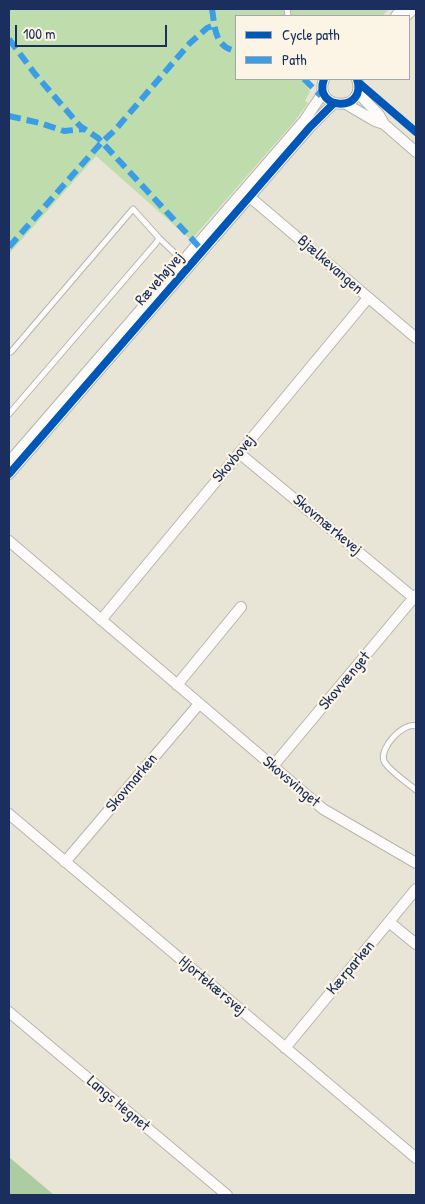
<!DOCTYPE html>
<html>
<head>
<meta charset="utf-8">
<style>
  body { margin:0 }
  #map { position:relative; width:425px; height:1204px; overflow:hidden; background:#e9e5d6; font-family:"Patrick Hand",sans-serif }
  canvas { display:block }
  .frame { position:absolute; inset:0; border:10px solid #1b2f5e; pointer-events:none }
  .legend { position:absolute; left:235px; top:15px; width:175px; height:65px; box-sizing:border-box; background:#fcf5e5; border:1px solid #a2a6af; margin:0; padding:6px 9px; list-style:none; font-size:15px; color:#1b2f5e }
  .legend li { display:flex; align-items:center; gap:10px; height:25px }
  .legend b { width:25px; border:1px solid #a2a6af }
  .scale { position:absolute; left:15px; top:25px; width:152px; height:22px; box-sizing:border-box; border:2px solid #1b2f5e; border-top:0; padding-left:6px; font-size:15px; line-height:18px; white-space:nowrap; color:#1b2f5e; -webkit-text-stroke:4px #fcf5e5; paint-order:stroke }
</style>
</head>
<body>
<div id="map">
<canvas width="425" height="1204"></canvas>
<div class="frame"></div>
<ul class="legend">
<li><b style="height:6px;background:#0057b8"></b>Cycle path</li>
<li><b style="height:6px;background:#3b9de6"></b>Path</li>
</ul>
<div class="scale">100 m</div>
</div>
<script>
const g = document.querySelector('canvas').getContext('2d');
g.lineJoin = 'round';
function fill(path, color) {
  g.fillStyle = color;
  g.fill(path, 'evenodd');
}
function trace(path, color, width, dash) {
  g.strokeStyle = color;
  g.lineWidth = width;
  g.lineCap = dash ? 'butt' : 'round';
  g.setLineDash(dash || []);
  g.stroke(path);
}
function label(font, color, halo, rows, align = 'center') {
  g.font = font + ' "Patrick Hand",sans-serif';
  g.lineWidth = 4.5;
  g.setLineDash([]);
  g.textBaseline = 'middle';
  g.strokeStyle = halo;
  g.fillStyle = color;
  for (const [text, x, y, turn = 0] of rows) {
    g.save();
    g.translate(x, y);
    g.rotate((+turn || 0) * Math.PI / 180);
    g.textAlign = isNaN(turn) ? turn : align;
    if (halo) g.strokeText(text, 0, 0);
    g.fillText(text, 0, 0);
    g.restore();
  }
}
fill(new Path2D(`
  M9 9H389L382 16H236V79H302L310 91 305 101 308 103 294 122 191 240 96 156 9 254Z`), '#bfddac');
fill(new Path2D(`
  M9 1157 54 1195H9Z`), '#aecca1');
const lane = new Path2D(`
  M287 9 288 16
  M159 238 183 261
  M9 352H11L133 209 159 238 156 243 9 414
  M416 726C403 722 379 748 384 761 388 770 408 783 416 790`);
const street = new Path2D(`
  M396 16 402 9
  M406 16 413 9
  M324 79C312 111 368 113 357 79
  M358 93 379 115 384 124 416 152
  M346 104 375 121 384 124
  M245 193 416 338
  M239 453 414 598
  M9 462 304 121 323 93
  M9 474 310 127 334 103
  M9 541 323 809 416 863
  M101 620 368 298
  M177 685 241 607
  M273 766 416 595
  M9 814 416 1158
  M65 862 199 704
  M389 922 416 944
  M9 1012 227 1195
  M285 1048 416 889`);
trace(lane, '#b5b5b0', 7);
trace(street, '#b5b5b0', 12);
trace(lane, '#fcfbf9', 5);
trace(street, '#fcfbf9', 10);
trace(new Path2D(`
  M212 9C215 27 214 47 236 51
  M9 39 35 74 80 126 98 138 203 251
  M304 79 321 96
  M9 116 40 123 64 131 84 129
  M9 247 101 143 115 130 190 43 207 28 215 25`), '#3b9de6', 6, [12, 6]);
trace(new Path2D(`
  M324 79C312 111 368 113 357 79
  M359 83 416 132
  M9 474 310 127 334 103`), '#0057b8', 8);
label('16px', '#1b2f5e', '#fcf5e5', [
  ["Bjælkevangen",330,265,41],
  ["Rævehøjvej",160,279,-49],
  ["Skovbovej",234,459,-50],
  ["Skovmærkevej",327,525,40],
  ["Skovvænget",345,681,-50],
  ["Skovsvinget",291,782,40],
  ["Skovmarken",132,783,-50],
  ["Kærparken",351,968,-50],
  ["Hjortekærsvej",212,986,40],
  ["Langs Hegnet",118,1104,40]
]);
</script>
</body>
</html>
